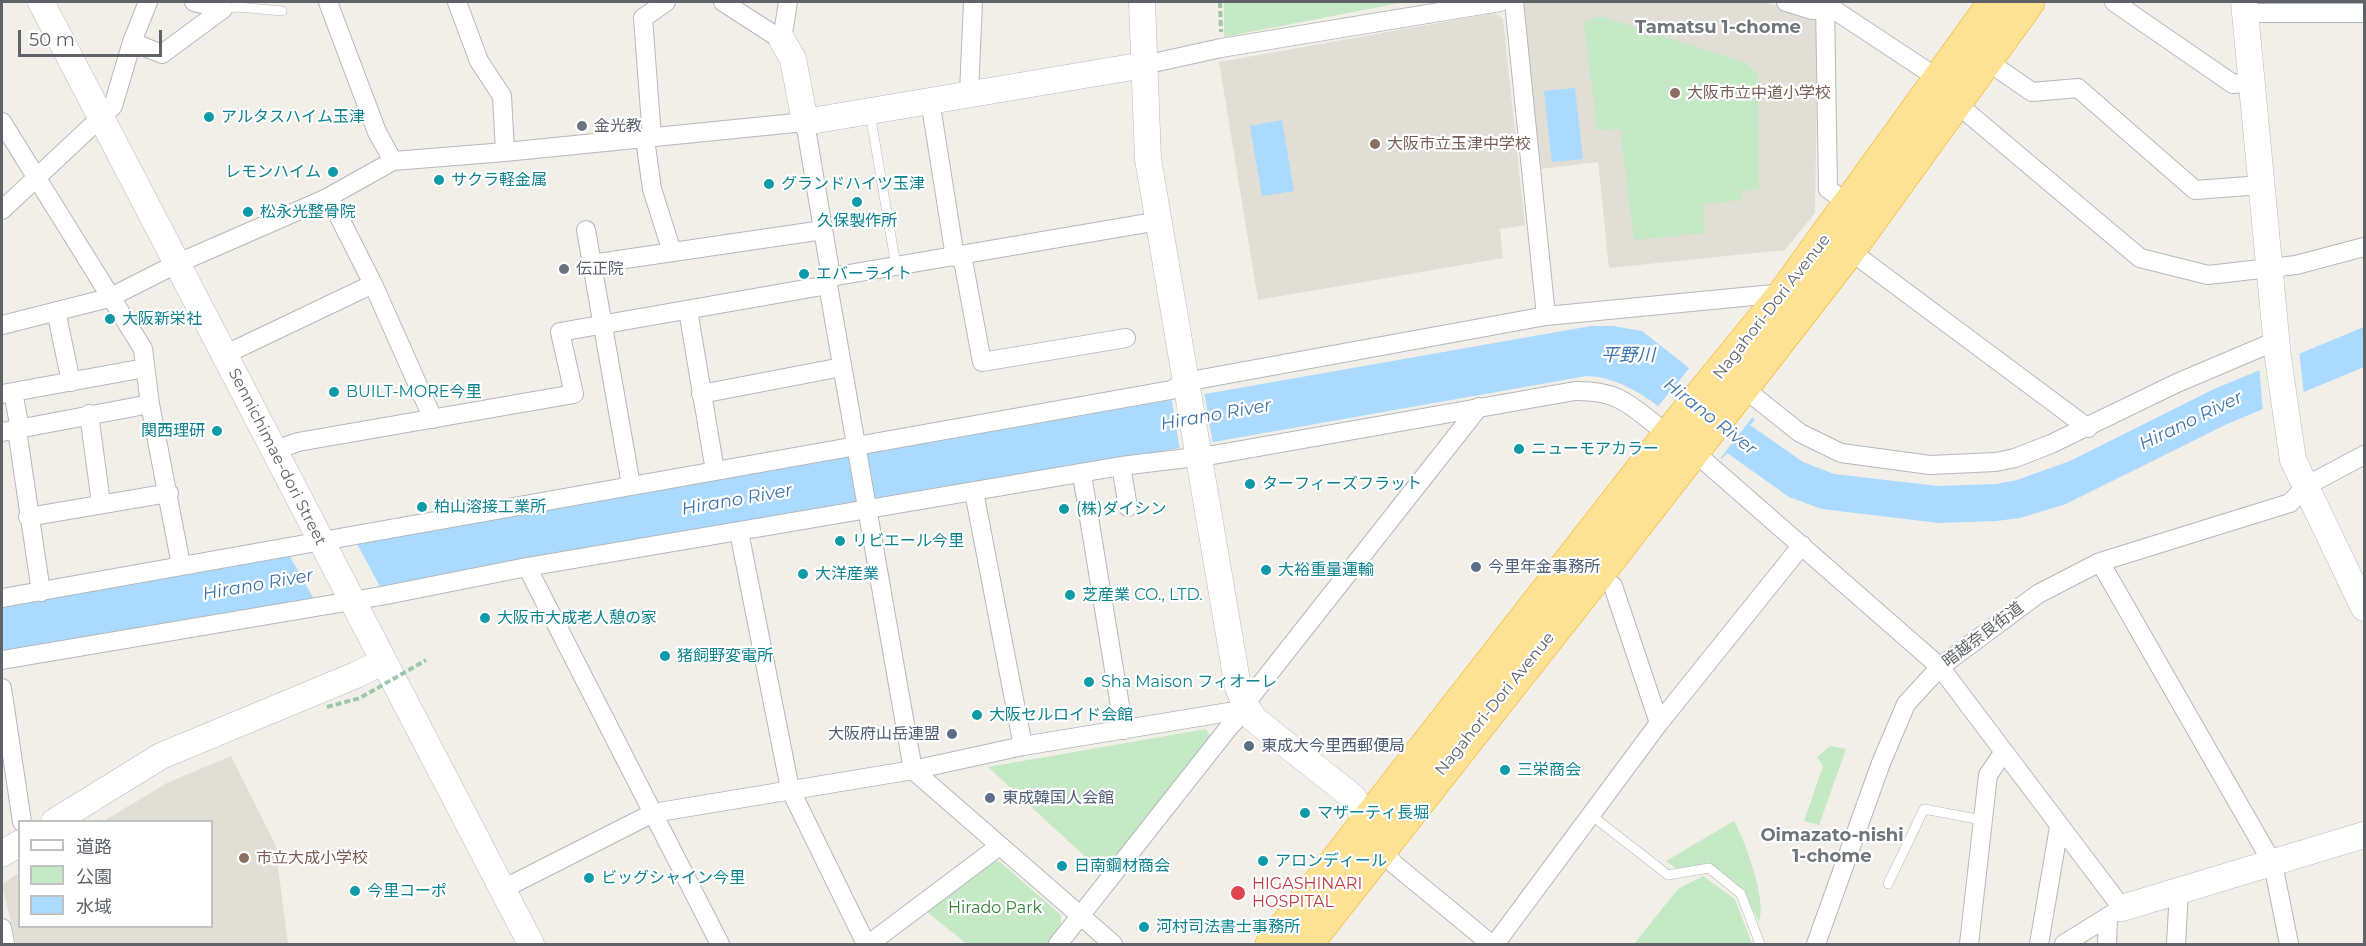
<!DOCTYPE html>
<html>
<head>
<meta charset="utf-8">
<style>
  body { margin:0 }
  #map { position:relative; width:2366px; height:946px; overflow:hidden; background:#f1efe8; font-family:Montserrat,"Noto Sans JP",sans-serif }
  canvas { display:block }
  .frame { position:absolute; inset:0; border:3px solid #5f6368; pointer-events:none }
  .legend { position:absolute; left:18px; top:820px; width:195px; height:108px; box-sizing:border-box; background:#fff; border:2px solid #bfc1c3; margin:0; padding:8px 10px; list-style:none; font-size:18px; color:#5f6368 }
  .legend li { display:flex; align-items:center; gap:12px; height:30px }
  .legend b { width:30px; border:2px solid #bfc1c3 }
  .scale { position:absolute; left:18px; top:30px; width:144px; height:27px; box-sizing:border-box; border:3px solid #5f6368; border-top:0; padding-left:8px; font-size:18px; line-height:21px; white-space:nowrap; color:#5f6368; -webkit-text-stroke:4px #fff; paint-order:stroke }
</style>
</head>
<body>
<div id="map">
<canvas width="2366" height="946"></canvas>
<div class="frame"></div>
<ul class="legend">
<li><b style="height:8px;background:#fff"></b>道路</li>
<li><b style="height:16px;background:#c5e8c5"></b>公園</li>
<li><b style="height:16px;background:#aadaff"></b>水域</li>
</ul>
<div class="scale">50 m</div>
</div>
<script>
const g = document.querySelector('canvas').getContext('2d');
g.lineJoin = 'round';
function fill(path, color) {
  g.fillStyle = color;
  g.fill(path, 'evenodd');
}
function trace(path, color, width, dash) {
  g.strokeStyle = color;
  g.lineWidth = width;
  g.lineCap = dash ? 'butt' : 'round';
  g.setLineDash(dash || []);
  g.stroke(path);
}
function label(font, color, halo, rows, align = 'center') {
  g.font = font + ' Montserrat,"Noto Sans JP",sans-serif';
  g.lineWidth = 4.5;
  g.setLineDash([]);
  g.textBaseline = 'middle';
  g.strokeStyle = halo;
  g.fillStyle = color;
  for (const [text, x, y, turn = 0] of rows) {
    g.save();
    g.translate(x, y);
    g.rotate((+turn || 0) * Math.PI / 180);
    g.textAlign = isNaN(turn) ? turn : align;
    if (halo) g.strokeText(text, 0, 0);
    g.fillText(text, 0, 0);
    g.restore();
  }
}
fill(new Path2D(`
  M1523 2H1765L1812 17 1818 24 1815 213 1785 250 1609 268 1598 162 1541 169Z
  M1495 13 1503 19 1525 225 1500 229 1503 258 1258 300 1219 62Z
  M231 756 275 844 288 944H16L2 884 19 873 20 926H212V822L104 821 167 783Z`), '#e1ded6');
fill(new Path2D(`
  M1224 2H1405L1224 37Z
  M1600 16 1746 63 1758 74 1759 190 1741 191 1742 200 1703 204 1705 233 1634 240 1620 129 1597 130 1584 21Z
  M1206 729 1211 738 1104 874 988 767Z
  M1830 746 1846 749 1819 825 1804 821 1823 766 1817 757Z
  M1734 821C1745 840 1767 901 1759 922L1742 890 1711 864 1678 870 1666 861Z
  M992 861 1000 862 1061 915V927L1047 944H967L927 912Z
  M1703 876 1735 899 1752 944H1634L1678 889Z`), '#c5e8c5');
fill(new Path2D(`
  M1575 88 1583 159 1552 162 1544 91Z
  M1282 120 1294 191 1262 196 1250 126Z
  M1591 326H1613L1642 331 1755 420 1750 425 1803 462 1834 474 1938 486 1996 484 2017 480 2070 461 2214 389 2364 327V367L2227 424 2066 504 2020 518 1996 521 1939 523 1822 509 1789 497 1727 453 1722 459C1684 429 1637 377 1587 376L2 656V606Z`), '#aadaff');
fill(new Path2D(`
  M2299 350 2304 395 2263 412 2259 366Z
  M1691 366 1754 415 1719 460 1655 410Z
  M1204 391 1213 444 1180 450 1171 396Z
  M356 542 382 590 315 601 288 553Z`), '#f1efe8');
const lane = new Path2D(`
  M223 9 238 7 282 11
  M870 113 896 266
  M1591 815 1668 875 1709 868 1741 894 1760 944
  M1888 884 1924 809 1982 820`);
const street = new Path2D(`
  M194 2 223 9
  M328 2 377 132 393 161
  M457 2 479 61 502 96 505 152
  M723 2 782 40
  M1514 2 1546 316
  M1786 2 1812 10 1833 9 1939 79 1956 103 2140 258 2208 275 2296 265 2364 247
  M1825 2 1828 189 1850 205
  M2114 2 2233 84 2251 82
  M2245 13H2364
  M782 40 788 2
  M132 42 162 54 223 9
  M1987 61 2032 92 2078 88 2195 190 2261 185
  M1144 65 1221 48 1500 2
  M969 93 973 2
  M930 100 955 257
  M2 122 143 349 150 404 181 565
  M652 138 643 18 666 2
  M645 139 652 189 672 252
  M325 199 332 203 373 284 433 419
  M2 210 113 106 132 42 148 2
  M586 230 631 485
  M1849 250 2088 428
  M962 255 982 362 1126 338
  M591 264 823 230
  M831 277 1159 221
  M688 310 715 471
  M56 311 71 382
  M2 325 109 298 176 264 325 199 393 161 505 152 805 122 831 277 828 285 913 770 1113 944
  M224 355 373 284
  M1741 386 1800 433 1841 453 1930 465 1996 462 2015 458 2051 444 2177 383 2276 341
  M13 392 20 429
  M2 394 145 368
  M701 394 842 367
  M89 414 101 503
  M17 430 41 592
  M2 432 150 404
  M1692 450 1940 667 2122 908 2064 944
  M273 451 298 442 574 394 560 332 828 285
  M1121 466 1128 507
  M1082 475 1124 730
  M974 492 1023 746
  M28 517 169 493
  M739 532 790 789 866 944
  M2100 562 2273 864 2289 944
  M527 567 720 944
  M1592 571 1613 586 1659 723
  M2 598 1171 390 1186 382 1201 379 1546 316 1784 293
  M2 660 381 596 527 567 1121 466 1213 455 1575 391C1623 390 1633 409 1669 435
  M2 688 22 822
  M1245 704 1479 407
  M1381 846 1394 864 1491 944
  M503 889 653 813 913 770 1023 746 1247 709
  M2 928 5 944
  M869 944 998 847
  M1058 944 1230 726 1247 709
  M1495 944 1659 723 1802 545
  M1816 944 1881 763 1906 704 1940 667 2038 594 2100 562 2290 503 2306 486 2364 455
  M1969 944 1988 775 2003 753
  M2039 944 2059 827
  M2107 944 2108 918
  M2176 944 2179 890`);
const secondary = new Path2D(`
  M41 2 531 944
  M1142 2 1148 159 1238 687 1245 704 1254 719 1353 797 1375 836
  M2244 2 2278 358 2293 460 2364 608
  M782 40 793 59 805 122 1144 65
  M54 822 161 756 356 675 384 661
  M2 854 20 843
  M2122 908 2364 835`);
const highway = new Path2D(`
  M1272 944 1669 435 1785 293 1995 2
  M1306 944 1597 575 1849 250 2028 2`);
trace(lane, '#b5b8bc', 10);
trace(street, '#b5b8bc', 20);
trace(secondary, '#b6babf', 27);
trace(highway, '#f9ab00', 34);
trace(new Path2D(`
  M1220 2 1221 32`), '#9cc7a9', 4, [6, 3]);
trace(lane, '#fff', 9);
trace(street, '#fff', 18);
trace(secondary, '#fff', 26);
trace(highway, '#fde293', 33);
trace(new Path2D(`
  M327 707 360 698 426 660`), '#9cc7a9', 4, [6, 3]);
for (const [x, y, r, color] of [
  [1675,93,6,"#8d6e63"],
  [209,117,6,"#0f9aa8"],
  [582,126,6,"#6b7280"],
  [1375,144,6,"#8d6e63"],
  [333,172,6,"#0f9aa8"],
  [439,180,6,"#0f9aa8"],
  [769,184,6,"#0f9aa8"],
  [857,202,6,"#0f9aa8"],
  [248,212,6,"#0f9aa8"],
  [564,269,6,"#6b7280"],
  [804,274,6,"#0f9aa8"],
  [110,319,6,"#0f9aa8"],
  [334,392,6,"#0f9aa8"],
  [217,431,6,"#0f9aa8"],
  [1519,449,6,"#0f9aa8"],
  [1250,484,6,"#0f9aa8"],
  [422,507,6,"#0f9aa8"],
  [1064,509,6,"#0f9aa8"],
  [840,541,6,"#0f9aa8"],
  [1476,567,6,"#5c6f8a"],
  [1266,570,6,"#0f9aa8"],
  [803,574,6,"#0f9aa8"],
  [1070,595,6,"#0f9aa8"],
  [485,618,6,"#0f9aa8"],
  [665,656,6,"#0f9aa8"],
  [1089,682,6,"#0f9aa8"],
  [977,715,6,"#0f9aa8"],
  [952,734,6,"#5c6f8a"],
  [1249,746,6,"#5c6f8a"],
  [1505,770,6,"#0f9aa8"],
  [990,798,6,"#5c6f8a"],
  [1305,813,6,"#0f9aa8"],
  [244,858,6,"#8d6e63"],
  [1263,861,6,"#0f9aa8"],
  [1062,866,6,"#0f9aa8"],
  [589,878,6,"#0f9aa8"],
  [355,891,6,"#0f9aa8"],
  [1238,893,8,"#e0444e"],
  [1144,927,6,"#0f9aa8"]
]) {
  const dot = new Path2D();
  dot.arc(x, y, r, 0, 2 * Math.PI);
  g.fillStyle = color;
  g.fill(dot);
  trace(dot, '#fff', 2);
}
label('16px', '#785e54', '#fff', [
  ["大阪市立中道小学校",1687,93],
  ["大阪市立玉津中学校",1387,144],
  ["市立大成小学校",256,858]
], 'left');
label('16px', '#0d838f', '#fff', [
  ["アルタスハイム玉津",221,117],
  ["レモンハイム",321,172,"right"],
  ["サクラ軽金属",451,180],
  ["グランドハイツ玉津",781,184],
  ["松永光整骨院",260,212],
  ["久保製作所",857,221,"center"],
  ["エバーライト",816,274],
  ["大阪新栄社",122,319],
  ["BUILT-MORE今里",346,392],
  ["関西理研",205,431,"right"],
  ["ニューモアカラー",1531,449],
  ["ターフィーズフラット",1262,484],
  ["柏山溶接工業所",434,507],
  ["(株)ダイシン",1076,509],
  ["リビエール今里",852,541],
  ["大裕重量運輸",1278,570],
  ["大洋産業",815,574],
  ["芝産業 CO., LTD.",1082,595],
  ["大阪市大成老人憩の家",497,618],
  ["猪飼野変電所",677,656],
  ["Sha Maison フィオーレ",1101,682],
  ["大阪セルロイド会館",989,715],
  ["三栄商会",1517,770],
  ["マザーティ長堀",1317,813],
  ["アロンディール",1275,861],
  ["日南鋼材商会",1074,866],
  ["ビッグシャイン今里",601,878],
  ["今里コーポ",367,891],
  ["河村司法書士事務所",1156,927]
], 'left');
label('16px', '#5b616d', '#fff', [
  ["金光教",594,126],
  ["伝正院",576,269]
], 'left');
label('16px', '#5f6368', '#fff', [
  ["Nagahori-Dori Avenue",1772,307,-52],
  ["Sennichimae-dori Street",277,457,63],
  ["暗越奈良街道",1983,635,-37],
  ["Nagahori-Dori Avenue",1495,704,-51]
]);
label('16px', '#4e5e75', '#fff', [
  ["今里年金事務所",1488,567],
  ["大阪府山岳連盟",940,734,"right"],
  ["東成大今里西郵便局",1261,746],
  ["東成韓国人会館",1002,798]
], 'left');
label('16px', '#be3a42', '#fff', [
  ["HIGASHINARI",1252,884],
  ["HOSPITAL",1252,902]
], 'left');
label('16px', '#348238', '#fff', [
  ["Hirado Park",995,908]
]);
label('bold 18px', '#70757a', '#fff', [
  ["Tamatsu 1-chome",1718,28],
  ["Oimazato-nishi",1832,836],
  ["1-chome",1832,857]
]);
label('italic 18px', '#4174aa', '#fff', [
  ["平野川",1628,356],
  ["Hirano River",1216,415,-10],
  ["Hirano River",1710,417,38],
  ["Hirano River",2191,421,-26],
  ["Hirano River",737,500,-10],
  ["Hirano River",258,585,-10]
]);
</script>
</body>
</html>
